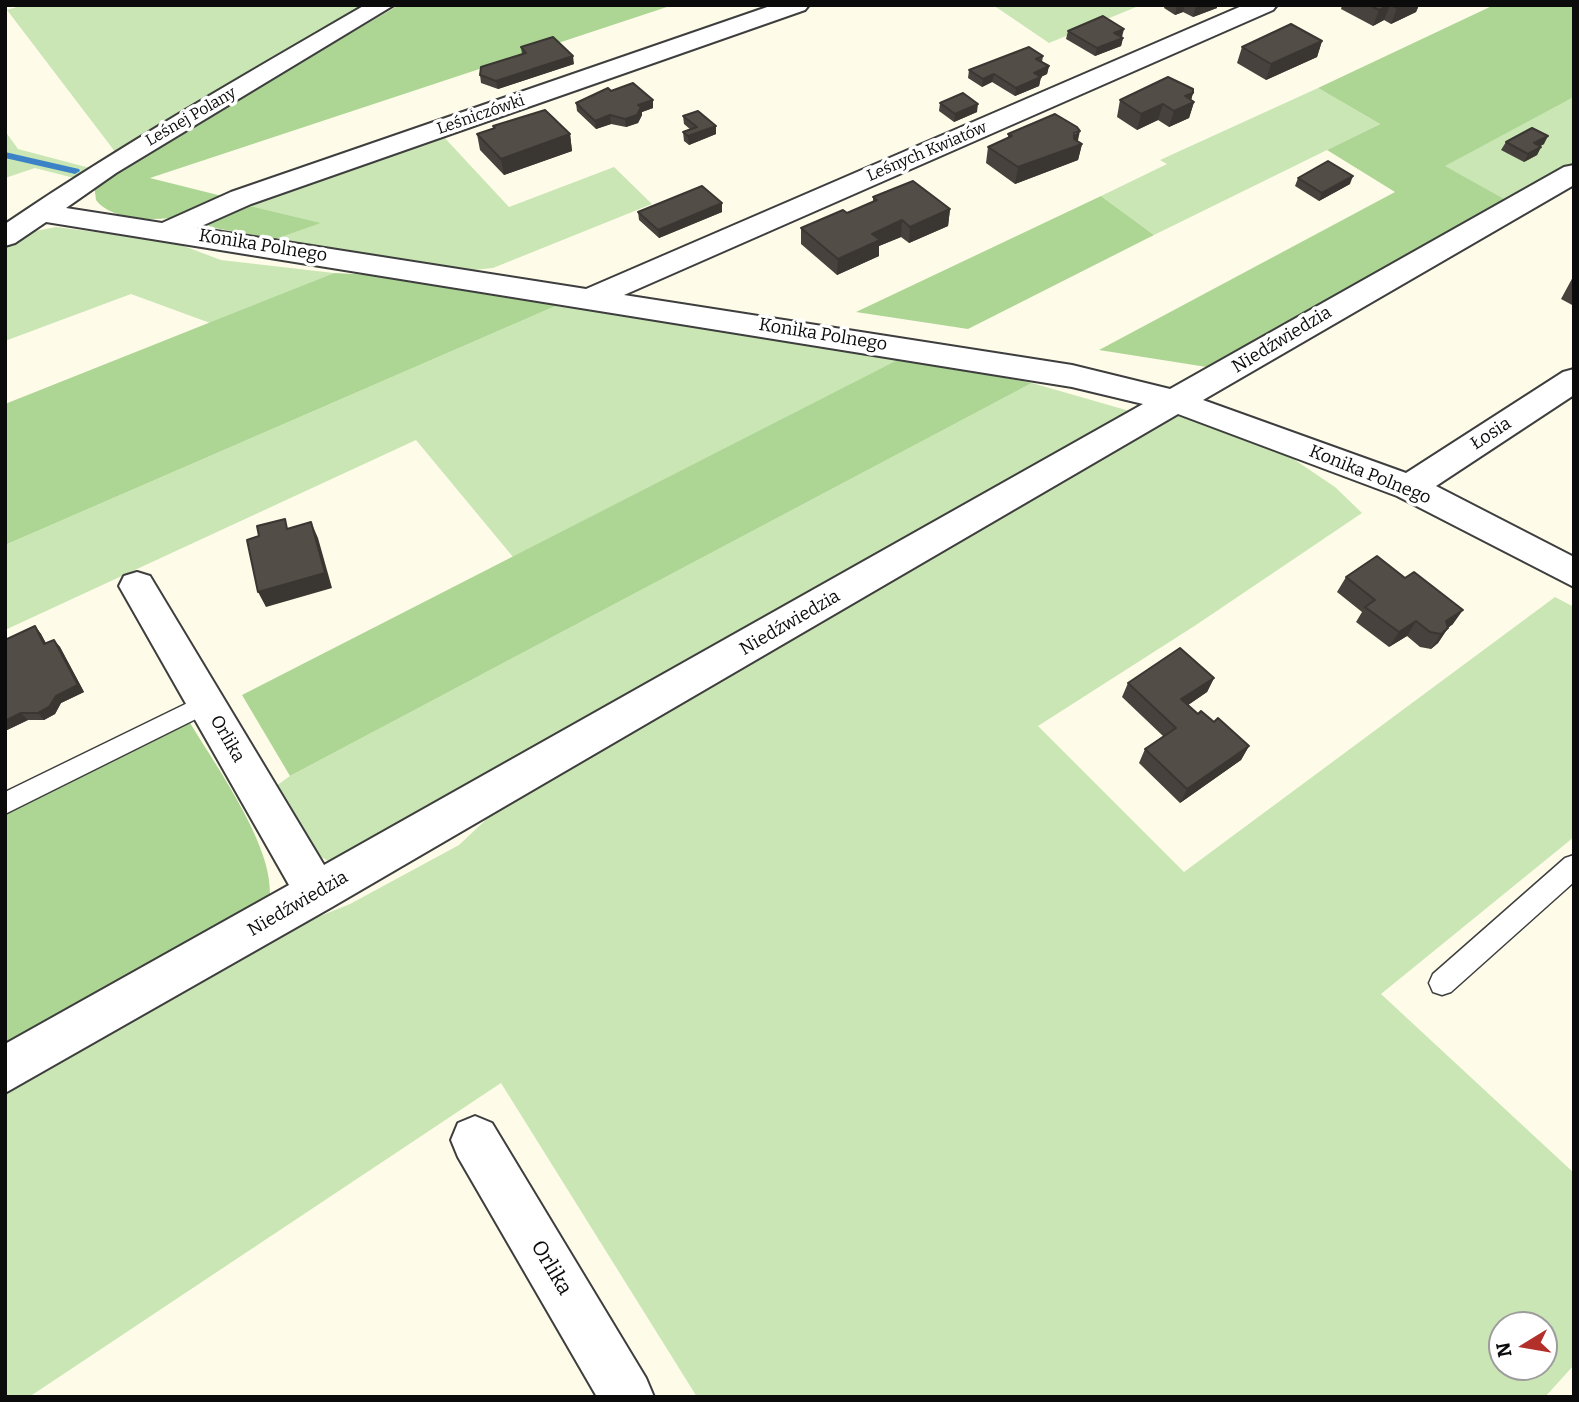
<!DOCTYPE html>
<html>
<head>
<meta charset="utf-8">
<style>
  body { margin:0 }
  #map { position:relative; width:1579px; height:1402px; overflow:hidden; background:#fefce9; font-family:Bitter,serif }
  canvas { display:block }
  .frame { position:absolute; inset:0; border:7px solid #0b0b0b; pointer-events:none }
  .north { position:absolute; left:1488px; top:1311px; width:70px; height:70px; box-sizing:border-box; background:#fff; border:2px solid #9d9d9d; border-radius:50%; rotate:259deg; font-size:19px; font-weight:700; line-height:28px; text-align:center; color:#0b0b0b }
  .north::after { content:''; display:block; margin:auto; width:24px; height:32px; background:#b32f2a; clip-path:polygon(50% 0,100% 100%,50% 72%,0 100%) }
</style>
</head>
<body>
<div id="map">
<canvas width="1579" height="1402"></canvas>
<div class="frame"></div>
<div class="north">N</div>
</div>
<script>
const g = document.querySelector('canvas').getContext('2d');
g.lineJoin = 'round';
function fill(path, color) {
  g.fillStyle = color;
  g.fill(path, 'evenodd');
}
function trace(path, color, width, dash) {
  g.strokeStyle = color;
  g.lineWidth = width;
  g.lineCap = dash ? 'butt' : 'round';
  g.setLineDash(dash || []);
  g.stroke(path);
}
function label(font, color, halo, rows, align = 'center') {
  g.font = font + ' Bitter,serif';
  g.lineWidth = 7;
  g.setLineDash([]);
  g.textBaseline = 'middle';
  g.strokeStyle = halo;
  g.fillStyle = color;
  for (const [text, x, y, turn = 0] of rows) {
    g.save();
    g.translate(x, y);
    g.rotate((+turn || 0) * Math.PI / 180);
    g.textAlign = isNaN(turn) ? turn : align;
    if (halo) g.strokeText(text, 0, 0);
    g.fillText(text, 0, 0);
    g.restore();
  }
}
fill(new Path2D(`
  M23 5H364L116 153 7 10Z
  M993 5H1141L1049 43Z
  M1318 88 1380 124 1154 235 1101 196 1167 164 1160 160Z
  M1574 97V164L1508 201 1444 166Z
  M5 131 18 149 90 168 74 178 35 168 5 178Z
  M442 135 509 207 614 167 652 204 493 268 473 270 320 249 276 239 320 223 242 204Z
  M56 227 173 242 221 260 334 273 210 323 131 294 5 341V245L30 232Z
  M558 305 817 342 901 358 513 557 416 440 5 630V545Z
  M1032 383 1133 412 348 862H330L314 853 276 786 290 776Z
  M1173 413 1283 452 1335 487 1362 513 1196 625 1038 726 1184 872 1555 597 1574 607V837L1381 994 1574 1173V1365L1545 1397H697L501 1083 29 1397H5V1091L273 935 350 904 459 845 510 797ZM1502 1325H1544V1367H1502Z`), '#cae6b5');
fill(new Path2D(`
  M399 5H673L150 178 226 197C211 203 196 211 180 216 157 222 110 220 96 200L94 184 121 167Z
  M1494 5H1574V97L1445 166 1508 201 1213 368 1099 350 1395 192 1327 150 1380 124 1318 88Z
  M1101 196 1154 235 968 329 856 312Z
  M242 204 321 223 276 239 209 227 208 223Z
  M334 273 418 277 558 305 5 545V404Z
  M901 358 1032 383 290 776 242 695Z
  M189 721C215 765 272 843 270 894L256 909 5 1050V815Z`), '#add695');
fill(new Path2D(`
  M5 152 79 169 80 171 75 174 5 158Z`), '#3b83c6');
const lane = new Path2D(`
  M206 694 214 696 217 703 214 710 5 814V792Z
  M1574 855V882L1451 992 1442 995 1433 992 1429 983 1433 974 1565 858Z`);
const street = new Path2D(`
  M365 5H394L116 173 66 208 162 223 231 192 773 5H809L805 10 251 204 197 228 586 289 1244 5H1277L1273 10 624 295 1072 365 1170 389 1564 167 1574 165V185L1203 400 1406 473 1563 372 1574 369V395L1436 486 1574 557V587L1397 496 1178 414 332 907 5 1093V1044L289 885 119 586 124 576 137 572 150 576 324 865 1143 404 1072 387 46 222 15 243 5 246V224C121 145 243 76 365 5Z
  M475 1116 492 1123 646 1378 654 1397H597L458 1157 451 1140 458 1123Z`);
trace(lane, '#3e3e3e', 3);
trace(street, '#3e3e3e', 4);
fill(lane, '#fff');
fill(street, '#fff');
fill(new Path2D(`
  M1165 5H1217V8L1193 17 1183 12 1175 15 1164 8Z
  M1342 5H1419L1416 12 1391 24 1384 20 1373 26 1341 9Z
  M1068 31 1122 37 1123 38 1121 46 1095 56 1066 39Z
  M1322 41 1317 57 1266 80 1237 63 1242 47Z
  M521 47 574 64 498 89 481 83 480 75 522 54Z
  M1043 56 1042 62 1049 66 1047 74 1041 77 1039 86 1015 96 992 82 982 87 968 78 969 70Z
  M611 91 653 108 642 112V115L638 123 626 127 611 124 596 129 577 111 576 103Z
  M1193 93 1191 100 1194 102 1189 118 1169 127 1158 120 1137 130 1117 117 1120 100Z
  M940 103 977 112 954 122 939 111Z
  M683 116 716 134 689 145 684 141 683 132 691 130 684 124Z
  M493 126 570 134 572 151 504 175 480 150 477 134 493 128Z
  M1008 134 1078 141 1082 144 1078 160 1015 184 986 163 988 147 1008 138Z
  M1506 142 1544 144 1540 146 1541 147 1537 155 1524 162 1501 150Z
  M1298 178 1350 184 1319 201 1295 186Z
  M873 197 950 209 948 226 909 243 901 237 879 246V256L837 275 801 244V228L847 213 873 202Z
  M722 203V212L659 238 639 220 638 212Z
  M1574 275V306L1561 299Z
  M1346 577 1453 624 1448 628 1438 643 1431 649 1420 647 1407 636 1389 647 1356 622 1362 612 1337 592Z
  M35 626 41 634 46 643 54 640 60 647 84 692 61 703 55 714 44 720H28L5 731Z
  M1214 678 1207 692 1188 705 1198 714 1214 722 1249 746 1241 760 1180 803 1139 763 1145 749 1163 736 1122 697 1128 683Z`), '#47423e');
fill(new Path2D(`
  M1177 5H1185L1183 12 1175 15Z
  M1196 5H1217V8L1193 17Z
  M1390 5 1384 20 1373 26 1379 10Z
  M1403 5H1419L1416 12 1391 24 1397 8Z
  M1124 29 1122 37 1114 33Z
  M1123 38 1121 46 1095 56 1097 48Z
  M1322 41 1317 57 1266 80 1271 64Z
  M573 56 574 64 498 89 496 81Z
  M1049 66 1047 74 1032 81 1034 73Z
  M994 74 992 82 982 87 983 79Z
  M1041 77 1039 86 1015 96 1016 88Z
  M1193 93 1190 104 1194 102 1189 118 1169 127 1174 111 1185 96Z
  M653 100V108L642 112V115L638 123 626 127 625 119 638 105Z
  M978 104 977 112 954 122 955 114Z
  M1163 104 1158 120 1137 130 1141 114Z
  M610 115 611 124 596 129 595 121Z
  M716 126V134L689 145 688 136Z
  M1080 131 1077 145 1082 144 1078 160 1015 184 1018 167Z
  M570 134 572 151 504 175 501 159Z
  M1548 136 1544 144 1530 152 1534 143Z
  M1541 147 1537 155 1524 162 1528 154Z
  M1353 176 1350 184 1319 201 1322 193Z
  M722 203V212L659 238 658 230Z
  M950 209 948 226 909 243 910 227Z
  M902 220 901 237 879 246V256L837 275 838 259 872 234Z
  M311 522 318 538 332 588 266 607 258 592Z
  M1463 610 1453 624 1439 634 1446 621Z
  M1416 621 1407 636 1389 647 1399 632Z
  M35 626 41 634 50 652 44 644Z
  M1448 628 1438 643 1431 649 1441 634Z
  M54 640 60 647 84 692 61 703 55 714 44 720 38 713Z
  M1214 678 1207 692 1175 714 1181 699Z
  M21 713 28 720 5 731V721Z
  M1249 746 1241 760 1180 803 1187 789Z`), '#3a3632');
const building = new Path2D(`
  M1369 5H1389L1379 10Z
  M1391 5H1403L1397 8Z
  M1103 16 1124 29 1114 33 1123 38 1097 48 1068 31Z
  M1291 24 1322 41 1271 64 1242 47Z
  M553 37 573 56 496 81 480 75 481 67 526 53 521 47Z
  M1029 47 1043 56 1036 59 1049 66 1034 73 1041 77 1016 88 994 74 983 79 969 70Z
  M1168 77 1193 89V93L1185 96 1194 102 1174 111 1163 104 1141 114 1120 100Z
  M633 83 653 100 638 105 641 107 637 115 625 119 610 115 595 121 576 103 608 88 611 91Z
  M963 93 978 104 955 114 940 103Z
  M545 110 570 134 501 159 477 134 495 128 493 126Z
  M698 111 716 126 688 136 683 132 697 127 683 116Z
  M1055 114 1077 127 1080 131 1074 133V139L1082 144 1018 167 988 147 1012 136 1008 134Z
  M1532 128 1548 136 1534 143 1541 147 1528 154 1506 142Z
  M1328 161 1353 176 1322 193 1298 178Z
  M913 181 950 209 910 227 902 220 872 234 880 240 838 259 801 228 843 210 847 213 877 200 873 197Z
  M702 186 722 203 658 230 638 212Z
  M285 519 287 529 311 522 325 573 258 592 247 540 259 536 257 526Z
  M1377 556 1405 578 1414 572 1463 610 1446 621 1448 628 1441 634 1430 632 1416 621 1399 632 1365 607 1375 600 1346 577Z
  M35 626 44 644 54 640 78 685 56 696 49 707 38 713H21L5 721V640Z
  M1180 648 1214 678 1181 699 1198 714 1201 711 1214 722 1218 718 1249 746 1187 789 1145 749 1176 728 1128 683Z`);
fill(building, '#534d48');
trace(building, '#3a3632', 2);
label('16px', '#0b0b0b', '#fff', [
  ["Leśniczówki",481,115,-19],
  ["Leśnej Polany",191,117,-30],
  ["Leśnych Kwiatów",927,152,-23]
]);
label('18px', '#0b0b0b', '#fff', [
  ["Konika Polnego",263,246,9],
  ["Konika Polnego",823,335,9],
  ["Niedźwiedzia",1282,340,-31],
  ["Łosia",1491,434,-33],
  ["Konika Polnego",1370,475,22],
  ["Niedźwiedzia",790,623,-30],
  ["Orlika",227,739,60],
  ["Niedźwiedzia",298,904,-30]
]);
label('21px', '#0b0b0b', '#fff', [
  ["Orlika",551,1268,59]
]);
</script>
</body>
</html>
